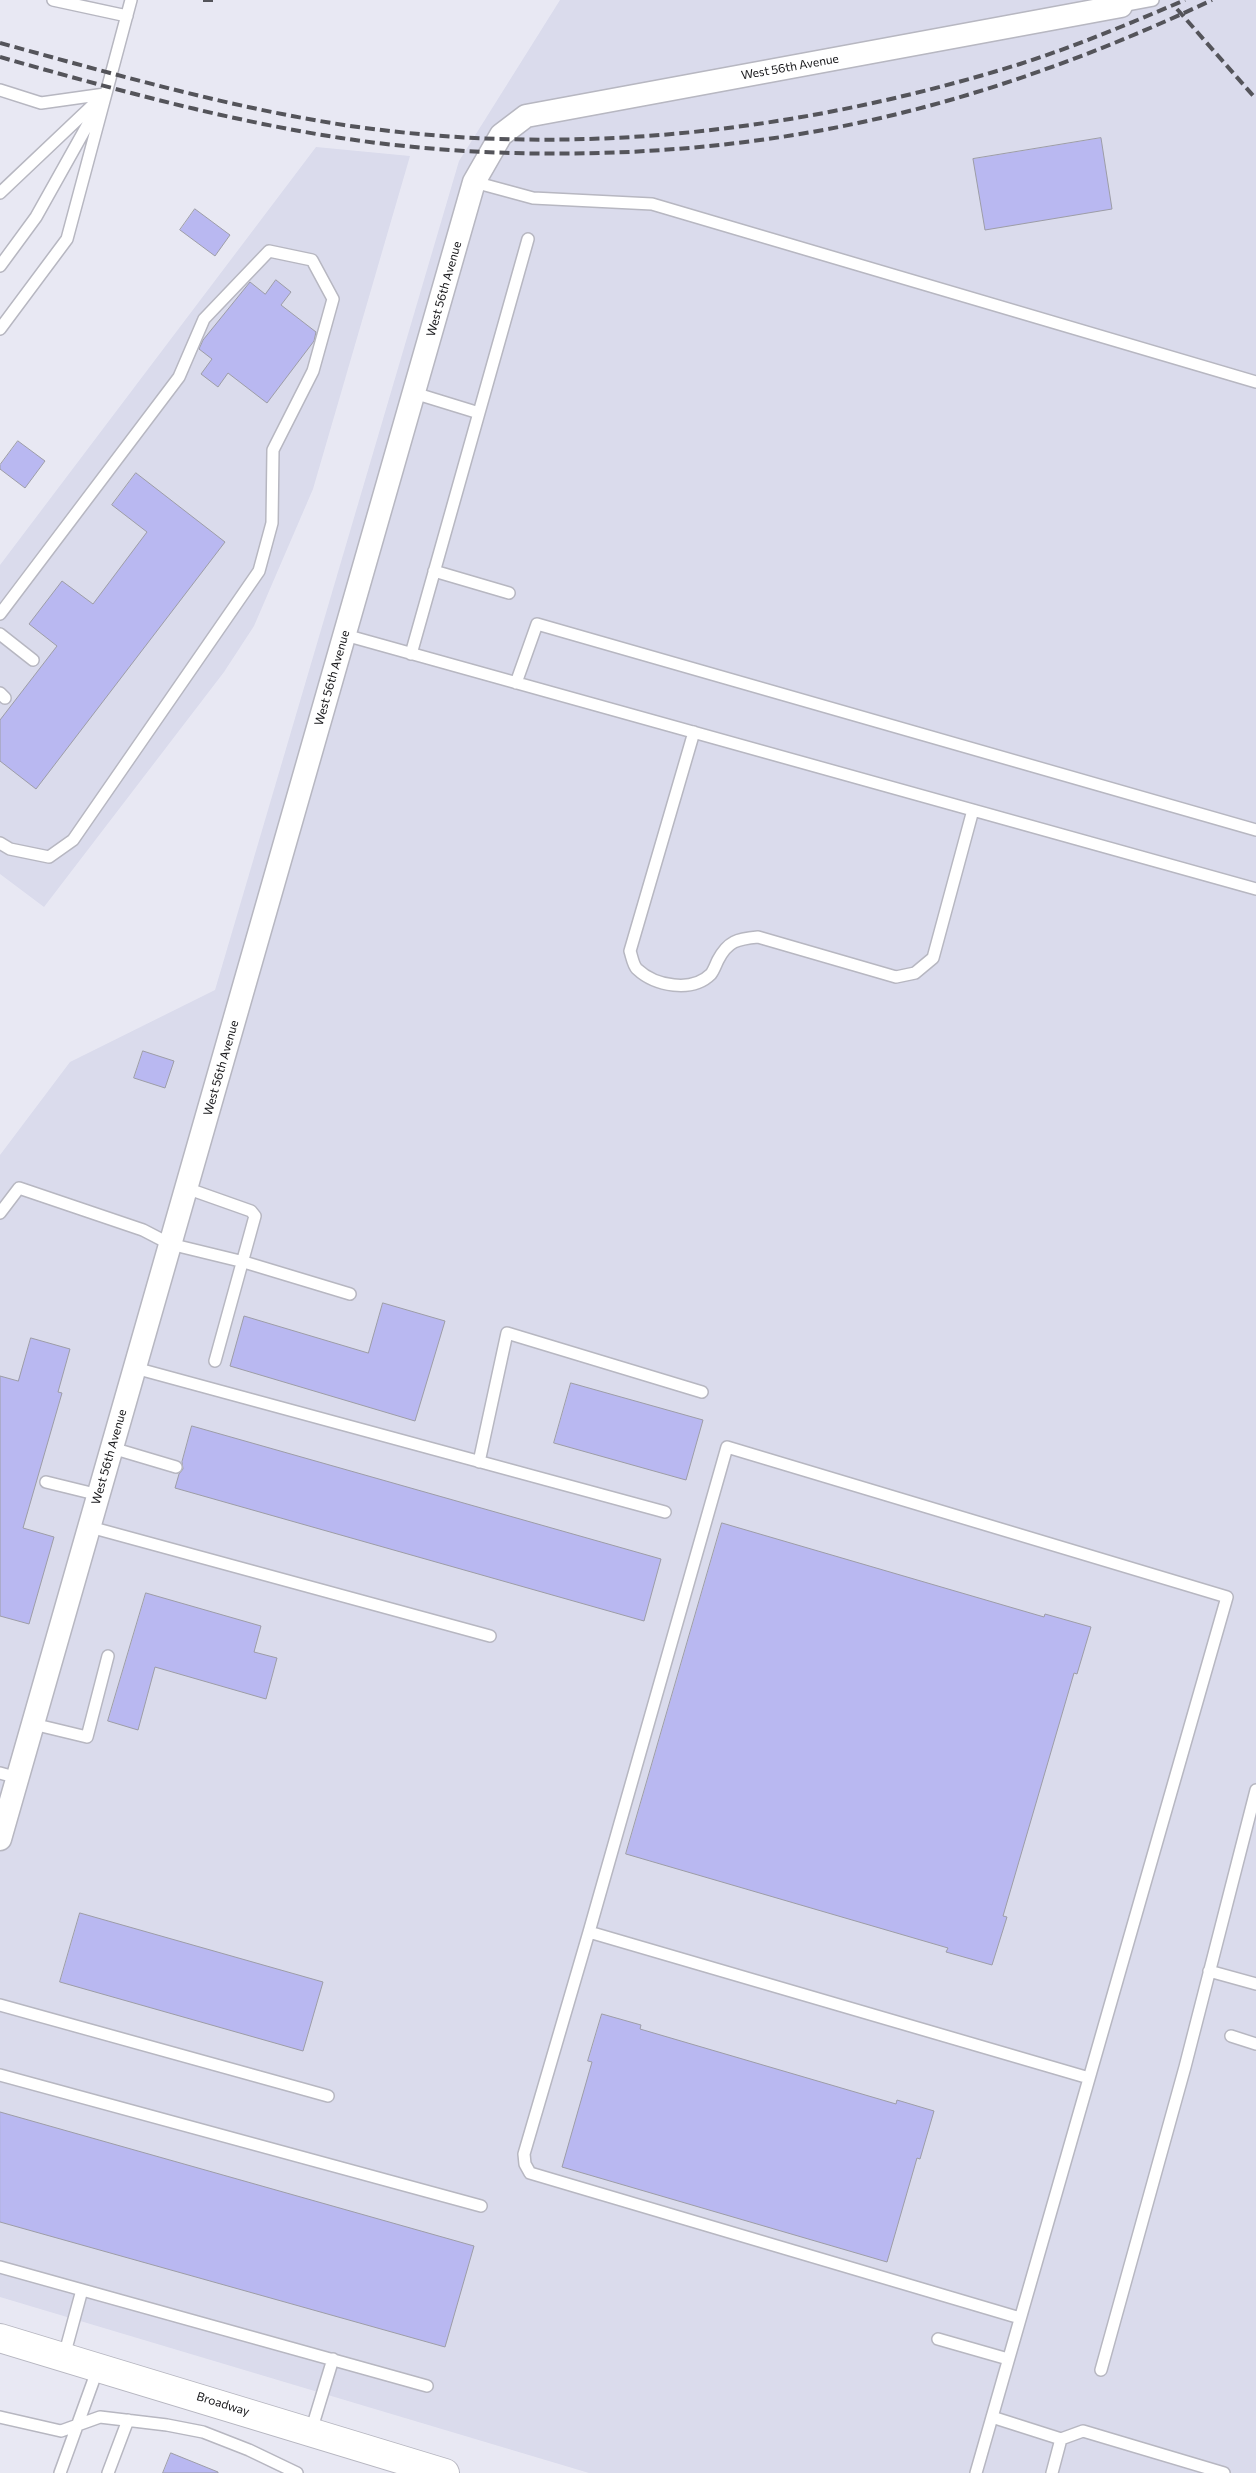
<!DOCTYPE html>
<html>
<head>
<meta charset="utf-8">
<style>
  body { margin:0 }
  canvas { display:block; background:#e8e8f3 }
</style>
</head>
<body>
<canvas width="1256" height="2473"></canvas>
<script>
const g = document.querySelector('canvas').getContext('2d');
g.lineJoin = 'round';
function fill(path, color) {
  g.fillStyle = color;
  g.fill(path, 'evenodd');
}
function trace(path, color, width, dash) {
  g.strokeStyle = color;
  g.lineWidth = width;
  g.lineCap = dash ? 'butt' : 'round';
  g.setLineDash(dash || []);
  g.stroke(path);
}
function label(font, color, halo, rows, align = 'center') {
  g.font = font + ' Commissioner,sans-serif';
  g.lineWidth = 5;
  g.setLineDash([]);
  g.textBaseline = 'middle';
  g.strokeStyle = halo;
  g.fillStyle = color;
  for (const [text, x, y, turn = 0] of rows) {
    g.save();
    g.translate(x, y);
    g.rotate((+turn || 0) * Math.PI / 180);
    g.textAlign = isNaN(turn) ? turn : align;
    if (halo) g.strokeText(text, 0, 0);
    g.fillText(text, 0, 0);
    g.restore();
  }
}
fill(new Path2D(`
  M560 0H1256V2473H589L0 2297V1155L70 1062 215 990 459 161Z
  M316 147 410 156 313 489 254 626 224 672 44 907 0 874V565Z`), '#dadbec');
const building = new Path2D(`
  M1101 138 1112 209 985 230 973 159Z
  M195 209 230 235 215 256 180 230Z
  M276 280 291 292 281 305 316 332 314 341 267 403 228 373 218 387 201 374 212 359 199 349 203 340 250 282 265 294Z
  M18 441 45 461 25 488 0 469V465Z
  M136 473 225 542 36 789 0 761V720L57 646 29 624 62 581 93 604 147 532 112 505Z
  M143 1051 174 1061 165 1088 134 1078Z
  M383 1303 445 1321 415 1421 230 1366 244 1316 368 1353Z
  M31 1338 70 1349 58 1392 62 1393 23 1528 54 1537 29 1624 0 1616V1376L18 1381Z
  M571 1383 703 1420 686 1480 554 1443Z
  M192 1426 661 1559 644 1621 175 1488 179 1474 183 1469 182 1462Z
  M722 1523 1044 1617 1045 1614 1091 1627 1077 1674 1074 1673 1003 1916 1007 1917 992 1965 946 1952 948 1948 626 1854Z
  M146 1593 261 1626 254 1652 277 1658 266 1699 155 1667 138 1730 108 1721Z
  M80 1913 323 1982 303 2051 60 1982Z
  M602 2014 641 2025 640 2029 896 2104 897 2100 934 2111 920 2159 917 2158 887 2262 562 2167 592 2062 588 2061Z
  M0 2112 474 2246 445 2347 0 2222Z
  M171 2453 218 2472V2473H163Z`);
fill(building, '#b9b8f1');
trace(building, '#9d9da7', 1);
const lane = new Path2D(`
  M53 0 127 16
  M1121 6 1153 0
  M0 90 41 103 105 94
  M474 182 533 198 652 204 1256 382
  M0 193 96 102
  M0 266 36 217 97 108
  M0 329 67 239 131 0
  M414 393 479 413
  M434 571 509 593
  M0 614 179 377 204 319 269 251 312 260 333 299 313 371 273 450 272 523 259 571 73 840 49 857 10 849 0 843
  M0 634 33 660
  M345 635 1256 889
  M411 654 528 239
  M516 683 537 624 1256 830
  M0 693 5 698
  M694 732 630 951C632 957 633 965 637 969 655 986 692 993 711 974 714 970 716 964 718 960 728 941 737 939 758 937L896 977 915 973 933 958 973 810
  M186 1188 251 1211 255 1216 215 1361
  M0 1213 19 1188 143 1230 170 1244 244 1262 350 1294
  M135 1368 665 1512
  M112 1448 176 1467
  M479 1462 507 1333 702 1392
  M46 1482 99 1495
  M90 1527 490 1636
  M33 1724 87 1737 108 1656
  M0 1773 18 1778
  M589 1932 524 2154 525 2164 530 2173 1020 2318
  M1209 1971 1256 1984
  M0 2005 328 2096
  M1231 2036 1256 2044
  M0 2075 481 2206
  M0 2267 427 2386
  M938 2339 1008 2359
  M64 2356 82 2290
  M1101 2370 1185 2067 1256 1790
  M0 2417 61 2431 100 2417 167 2425 203 2432 249 2450 297 2473
  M992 2417 1061 2439 1083 2431 1224 2473
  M311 2431 333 2359
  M60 2473 98 2368
  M108 2473 128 2420
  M976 2473 1227 1597 727 1447 589 1932 1089 2078
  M1052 2473 1061 2439`);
const street = new Path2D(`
  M0 1839 474 182 501 135 526 116 1121 6`);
const secondary = new Path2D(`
  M0 2338 445 2473`);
trace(lane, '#b7b7c1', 14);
trace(street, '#b7b7c1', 25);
trace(secondary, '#b7b7c1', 30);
trace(lane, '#fff', 11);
trace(street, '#fff', 22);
trace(secondary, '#fff', 28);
trace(new Path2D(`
  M203 0H214
  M1177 9 1256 99
  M0 43C114 74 228 107 344 125 572 159 801 132 1020 64 1076 46 1131 23 1185 0
  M0 57C113 89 225 120 341 138 506 163 695 158 858 123 980 97 1100 53 1212 0`), '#54545a', 4, [10, 5]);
label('12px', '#151518', '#fff', [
  ["West 56th Avenue",790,67,-10],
  ["West 56th Avenue",444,289,-74],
  ["West 56th Avenue",332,678,-74],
  ["West 56th Avenue",221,1068,-74],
  ["West 56th Avenue",109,1457,-74],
  ["Broadway",223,2404,17]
]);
</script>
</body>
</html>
